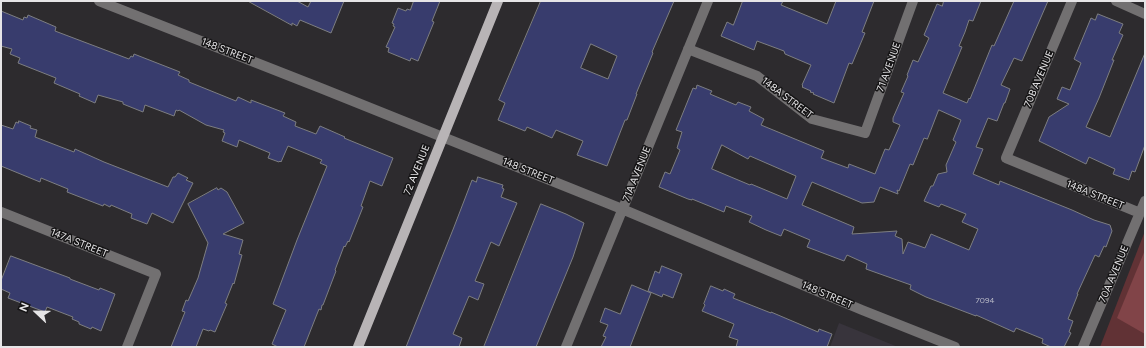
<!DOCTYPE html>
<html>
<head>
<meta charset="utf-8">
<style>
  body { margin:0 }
  #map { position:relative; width:1146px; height:348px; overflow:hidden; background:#2d2b2e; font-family:Figtree,sans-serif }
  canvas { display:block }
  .frame { position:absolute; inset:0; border:2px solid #e6e5e7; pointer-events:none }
  .north { position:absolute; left:16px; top:292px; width:40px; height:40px; -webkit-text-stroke:3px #151415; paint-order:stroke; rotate:292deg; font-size:11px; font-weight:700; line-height:16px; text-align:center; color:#e6e5e7 }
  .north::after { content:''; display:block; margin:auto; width:14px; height:18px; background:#e6e5e7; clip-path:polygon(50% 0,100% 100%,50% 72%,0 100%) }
</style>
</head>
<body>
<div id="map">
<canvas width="1146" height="348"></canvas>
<div class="frame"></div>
<div class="north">N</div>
</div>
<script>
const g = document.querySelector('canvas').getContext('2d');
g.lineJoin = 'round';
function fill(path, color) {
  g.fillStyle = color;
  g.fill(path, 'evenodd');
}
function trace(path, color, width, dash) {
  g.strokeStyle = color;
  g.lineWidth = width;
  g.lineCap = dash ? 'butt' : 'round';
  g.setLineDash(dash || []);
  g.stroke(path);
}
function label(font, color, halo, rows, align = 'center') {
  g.font = font + ' Figtree,sans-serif';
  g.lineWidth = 3;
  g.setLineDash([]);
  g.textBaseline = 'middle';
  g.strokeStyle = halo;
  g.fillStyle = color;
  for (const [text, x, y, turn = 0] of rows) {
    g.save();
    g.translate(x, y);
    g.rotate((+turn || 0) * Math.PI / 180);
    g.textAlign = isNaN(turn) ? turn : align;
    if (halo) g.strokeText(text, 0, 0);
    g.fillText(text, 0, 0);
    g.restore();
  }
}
fill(new Path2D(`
  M839 323 898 347H830Z`), '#38343c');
fill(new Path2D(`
  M1145 231V347H1100Z`), '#613235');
fill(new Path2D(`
  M1145 250V334L1117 318Z`), '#814448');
const building = new Path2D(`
  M248 1H297L308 7 311 1H344L331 33 300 20 297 26 292 23V25Z
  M414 1H440L432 21 434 22 418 61 411 58 410 61 388 52 389 48 386 47 395 27 393 26 394 24 392 23 398 8 406 11 407 9 410 10Z
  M541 1H674L652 52 653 53 636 94H637L627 120H625L607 166 577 155 583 141 556 130 552 138 527 127 525 131 498 120 505 103 499 100ZM591 44 617 56 608 79 581 68Z
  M743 1H783L781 5 827 24 836 1H874L862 32 865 33 852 64 849 63 834 103 813 94 814 93 810 92 811 91 802 87 803 86 802 85 811 65 785 54 784 51 757 41 754 50 721 36 727 22 733 25Z
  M944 1H981L973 21 969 20 965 32 959 46 962 47 943 93 967 103 969 98 970 99 992 45 994 46 1014 1H1048L1022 61 1014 58 1001 85 1010 89 1005 103H1004L997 121 988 118 976 147 983 149 973 174 999 185 1000 181 1072 210 1094 220 1110 225 1112 231 1106 247 1104 246 1099 257 1095 255 1077 294H1078L1068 319 1073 321 1069 332 1071 333 1064 347H1051L1042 343 1043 339 1016 328 1014 332 976 315V316L926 297 910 289 911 285 866 269 867 264 847 255 844 261 807 247 810 240 784 229 781 236 766 230 749 222 752 216 726 206 724 212 692 199V200L688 199 659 187 665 172 670 174 680 150 677 148 682 132 676 130 693 88 696 89 697 85 712 91 710 94 736 105 738 102 751 107 749 111 764 119 761 125 824 151 821 158 848 168 849 164 875 174 885 149 889 150 900 125 893 122V118L904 93 901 92 908 76 907 75 913 60 918 62 929 38 924 35 937 4 942 6ZM939 110 961 120 953 140 956 142 946 165 947 172 938 174 933 186H931L924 201 939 207 941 204 966 214 962 222 978 229 969 250 931 234 925 248 908 242 903 254 902 239 895 236 897 231 852 234 854 227 802 205 812 182 862 203 874 202 880 187 898 194 897 190 899 191 910 164 913 165 924 138 927 139ZM722 145 748 159 750 156 796 176 787 199 751 184 750 185 712 169Z
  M1 11 23 20 24 17 27 18 28 15 56 27 55 31 129 59 131 56 133 57 134 54 180 72 178 75 189 80V82L236 101 238 97 251 103V100L285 113 283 116 296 122 295 126 316 134 320 126 345 137 344 138 393 158 382 186 370 181 361 206 363 207 349 242 348 241 345 247 344 246 335 270 336 271 323 305H322L321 310 319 309 304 347H278L272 344 286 310 273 304 297 240 327 166 320 163 322 160 288 146 281 162 280 161 279 162 268 158 270 153 239 140 237 147 222 141 225 133 223 132 224 130 206 125 179 110 178 111 176 110 174 116 145 105 143 112 123 104V102L98 95 95 103 79 96 80 94 54 83 56 78 18 63 20 58 10 54 12 49 1 46Z
  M1098 14 1123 24 1119 33 1123 35 1112 60H1114L1099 98 1086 127 1110 137 1145 53V145L1135 172 1132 171 1129 180 1113 174 1115 169 1089 157 1086 164 1039 141 1049 117 1069 104 1057 99 1062 87 1070 90 1081 63 1074 59 1091 18 1095 20Z
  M19 121 31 126 30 128 37 130 35 137 74 152 75 149 104 162 168 187 173 177H175L178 173 188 178 186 180 193 183 173 223 152 213 147 224 131 218 132 214 111 205 110 207 104 204 103 206 67 192 68 189 41 178 40 182 1 166V125L13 129 16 122 18 123Z
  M478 177 503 185 502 188 504 189 501 197 517 203 499 246 491 242 475 281 484 284 478 300 469 296 453 334 462 338 459 347H406L454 227 469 188 472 180 476 182Z
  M217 188 218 190 221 188 227 192 244 223 223 234 243 240 239 254 242 255 234 284 233 283 225 303 227 304 215 332 210 330 209 331 203 329 196 347H171L185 312 182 311 186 300 188 301 198 278 208 243 188 204Z
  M541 204 566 214 584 223 573 257 536 347H484Z
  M11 256 70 278V279L99 290 100 288 115 294 101 331 92 327 91 329 79 324V322L72 319 73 317 47 307 45 312 8 298 10 293 1 289V281Z
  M662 266 682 274 673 298 663 294 662 297 648 291 655 271 659 273Z
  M632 285 651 293 630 347H601L606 337 603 336 608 325 600 322 605 308 620 314Z
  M711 286 723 291 724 289 735 294 733 298 771 313V312L818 332 819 329 832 334 827 347H736L738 340 729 337 734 324 702 311 705 305 704 304Z`);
fill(building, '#383c6d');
trace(building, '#7d7e81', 1);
trace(new Path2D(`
  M99 1 323 89 622 209 862 310 955 347
  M1072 1 1006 158 1140 213
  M1116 1 1145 14
  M688 49 757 76 812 119 865 133 913 1
  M1 212 156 274 127 347
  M566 347 708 1
  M1083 347 1145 201`), '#727071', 10);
trace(new Path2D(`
  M358 347 498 1`), '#b8b4b6', 10);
label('8px', '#babbc8', null, [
  ["7094",985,301]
]);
label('10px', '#e6e5e7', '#151415', [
  ["148 STREET",227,51,21],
  ["71 AVENUE",889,67,-70],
  ["70B AVENUE",1039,79,-67],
  ["148A STREET",787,98,37],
  ["72 AVENUE",417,170,-68],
  ["148 STREET",528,171,22],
  ["71A AVENUE",637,174,-68],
  ["148A STREET",1095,195,22],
  ["147A STREET",79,243,22],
  ["70A AVENUE",1114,274,-67],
  ["148 STREET",827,295,23]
]);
</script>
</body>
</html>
